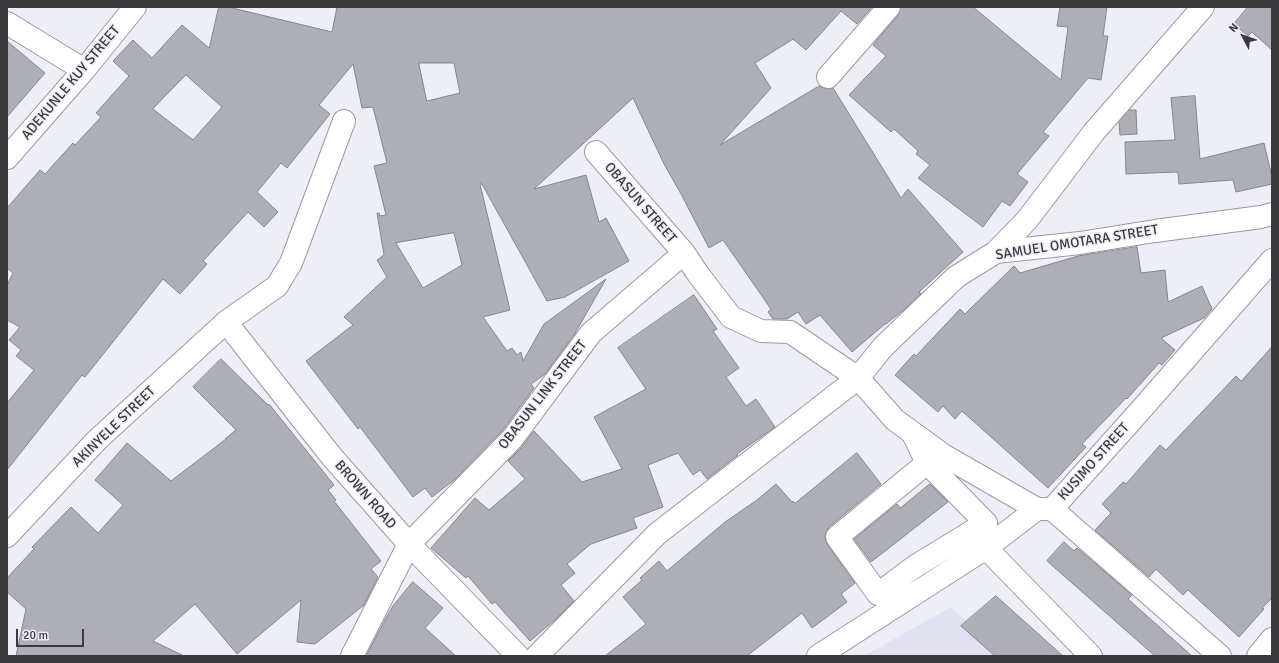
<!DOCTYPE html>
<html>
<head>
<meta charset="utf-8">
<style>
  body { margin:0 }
  #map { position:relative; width:1279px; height:663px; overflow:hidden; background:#eeeef6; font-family:Signika,sans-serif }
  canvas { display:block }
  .frame { position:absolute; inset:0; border:8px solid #3a3a3d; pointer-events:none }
  .north { position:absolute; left:1223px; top:16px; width:40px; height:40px; -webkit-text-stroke:3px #eeeef6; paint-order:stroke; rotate:311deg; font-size:11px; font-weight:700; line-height:16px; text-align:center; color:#3a3a3d }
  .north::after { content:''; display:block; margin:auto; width:14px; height:18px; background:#3a3a3d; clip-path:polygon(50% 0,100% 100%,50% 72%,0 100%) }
  .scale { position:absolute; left:16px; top:629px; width:68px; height:18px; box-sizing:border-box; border:2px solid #3a3a3d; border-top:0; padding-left:5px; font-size:12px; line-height:14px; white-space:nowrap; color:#3a3a3d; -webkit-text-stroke:3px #eeeef6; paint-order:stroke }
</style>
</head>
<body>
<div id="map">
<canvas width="1279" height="663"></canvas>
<div class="frame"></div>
<div class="north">N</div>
<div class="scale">20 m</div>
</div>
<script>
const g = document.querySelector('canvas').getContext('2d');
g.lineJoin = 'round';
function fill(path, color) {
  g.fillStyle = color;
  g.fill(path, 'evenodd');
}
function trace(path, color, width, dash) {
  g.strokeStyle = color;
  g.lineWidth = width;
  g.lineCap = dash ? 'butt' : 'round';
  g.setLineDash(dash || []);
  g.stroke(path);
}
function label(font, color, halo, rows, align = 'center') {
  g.font = font + ' Signika,sans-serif';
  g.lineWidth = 3;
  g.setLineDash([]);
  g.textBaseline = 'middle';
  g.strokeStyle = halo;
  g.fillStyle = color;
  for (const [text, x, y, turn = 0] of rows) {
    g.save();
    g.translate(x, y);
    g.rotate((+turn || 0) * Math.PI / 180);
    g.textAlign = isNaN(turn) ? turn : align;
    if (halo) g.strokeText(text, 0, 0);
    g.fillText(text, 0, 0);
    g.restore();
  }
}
fill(new Path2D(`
  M951 607 1005 656H864Z`), '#e1e1f1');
const building = new Path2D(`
  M219 7H228L332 32 337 7H872L857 24 841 11 806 50 793 39 755 63 771 88 720 145 819 86 826 89 833 88 901 198 908 189 963 252 919 292 921 294 905 309 886 324H885L852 352 820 315 806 324 798 312 787 319H773L768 312 771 309 723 240 709 248 681 194 664 164 633 98 534 189 586 175 599 222 606 218 629 261 565 297 547 301 482 184H480L510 310 483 317 507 351 512 348 517 355 521 352 523 361 544 324 606 279 574 335 545 374 531 384 534 388 502 431 454 480 432 497 425 488 413 497 360 427 358 429 306 361 353 325 344 317 387 277 377 260 384 255 377 213H379L380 216 386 215 374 166 387 163 373 107 362 108 353 64 319 105 330 114 287 168 281 163 257 192 278 212 264 227 248 212 203 261 207 264 180 294 163 279 85 377 82 375 7 470V403L34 370 16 356 21 350 9 340 20 327 7 320V285L13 273 7 268V208L40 170 45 174 73 143 75 145 101 117 96 113 129 76 113 61 133 40 152 58 182 25 209 48ZM419 63H454L460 93 427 101ZM186 75 222 107 193 140 153 109ZM454 233 462 265 423 288 396 243Z
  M901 7H973L1061 80 1068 27 1057 26 1060 7H1107L1103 36H1108L1101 80 1088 78 1043 132 1049 136 1017 174 1028 182 1010 206 1002 201 983 227 918 178 930 165 916 154 918 151 894 129 891 132 849 95 886 56 873 45 898 15Z
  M1248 7H1272V50L1252 32 1248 36 1234 24Z
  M7 41 45 73 7 117Z
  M1195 96 1200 159 1264 143 1272 177V184L1236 192 1233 180 1179 184 1178 172 1126 174 1125 142 1175 140 1171 98Z
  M1129 110H1136L1137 134 1120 135 1119 122Z
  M1137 247 1141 273 1165 270 1168 302 1202 286 1212 309 1204 318 1161 338 1175 350 1162 365 1159 363 1127 399 1126 398 1082 444 1086 447 1048 488 962 411 955 419 943 406 938 412 895 375 914 354 916 356 960 309 965 314 1014 266 1020 273 1078 256Z
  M694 295 717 329 713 331 739 368 726 377 746 406 756 399 775 427 737 454 738 455 707 479 700 470 693 475 678 453 648 465 663 507 633 518 637 528 591 544 567 564 575 573 561 585 574 601 556 619 530 641 495 602 492 604 468 576 466 578 431 548 475 498 489 510 525 479 508 461 521 448 534 431 582 482 622 469 594 417 646 389 618 348Z
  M1272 347V598L1262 608 1264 609 1239 637 1188 590 1183 595 1156 569 1149 577 1095 530 1111 513 1102 504 1123 482 1126 484 1160 445 1166 450 1236 376 1241 381Z
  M221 359 268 405 269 404 334 485 328 490 336 500 334 501 381 561 371 569 378 577 364 605 315 644 297 642 301 600 237 654 195 604 153 641 184 656H16L26 609 7 592V578L34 549 32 547 71 507 98 533 123 505 95 480 127 443 171 481 226 439H225L236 430 193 387Z
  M857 453 881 484 829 527 826 532 825 538 827 544 855 583 841 594 847 602 812 628 802 613 747 656H605L646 624 623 597 642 580 640 578 659 561 667 571 725 522 757 500 776 484 792 502 793 501 795 503Z
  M930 484 948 502 871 562 854 539 897 504 900 508Z
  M1064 542 1074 551 1077 548 1132 595 1128 599 1192 656H1155L1047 561Z
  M413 582 443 608 425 628 456 656H366L387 616 393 606Z
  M996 596 1063 656H995L961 626Z`);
fill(building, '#aeaeb7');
trace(building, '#85858d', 1);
const minor = new Path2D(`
  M7 23 84 70
  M828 77 889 7
  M596 152 684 253 698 274 731 317 761 331 790 332 858 378 895 420 943 455 1037 509
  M7 158 84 70 135 7
  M996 252 1027 220 1094 132 1203 7
  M226 322 332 457 409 544 518 656
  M914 436 927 463 986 523 914 567 878 594 837 537 927 463
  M1052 509 1220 656
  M7 536 97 440 226 322 277 286 291 263 344 121
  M986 548 1091 656
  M352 656 409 544 512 439 591 333 684 253
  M537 656 657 534 858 378 883 347 956 277 996 252 1080 243 1155 231 1261 217 1272 214
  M818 656 986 548 1037 509H1052L1139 412 1272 260
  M1258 656 1272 639`);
trace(minor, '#9b9aa3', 24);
trace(minor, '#fff', 22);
label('14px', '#3a3a3d', '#eeeef6', [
  ["ADEKUNLE KUY STREET",71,83,-50],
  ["OBASUN STREET",640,203,49],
  ["SAMUEL OMOTARA STREET",1077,243,-9],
  ["OBASUN LINK STREET",543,395,-52],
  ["AKINYELE STREET",114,427,-44],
  ["KUSIMO STREET",1094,462,-48],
  ["BROWN ROAD",365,495,49]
]);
</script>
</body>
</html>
